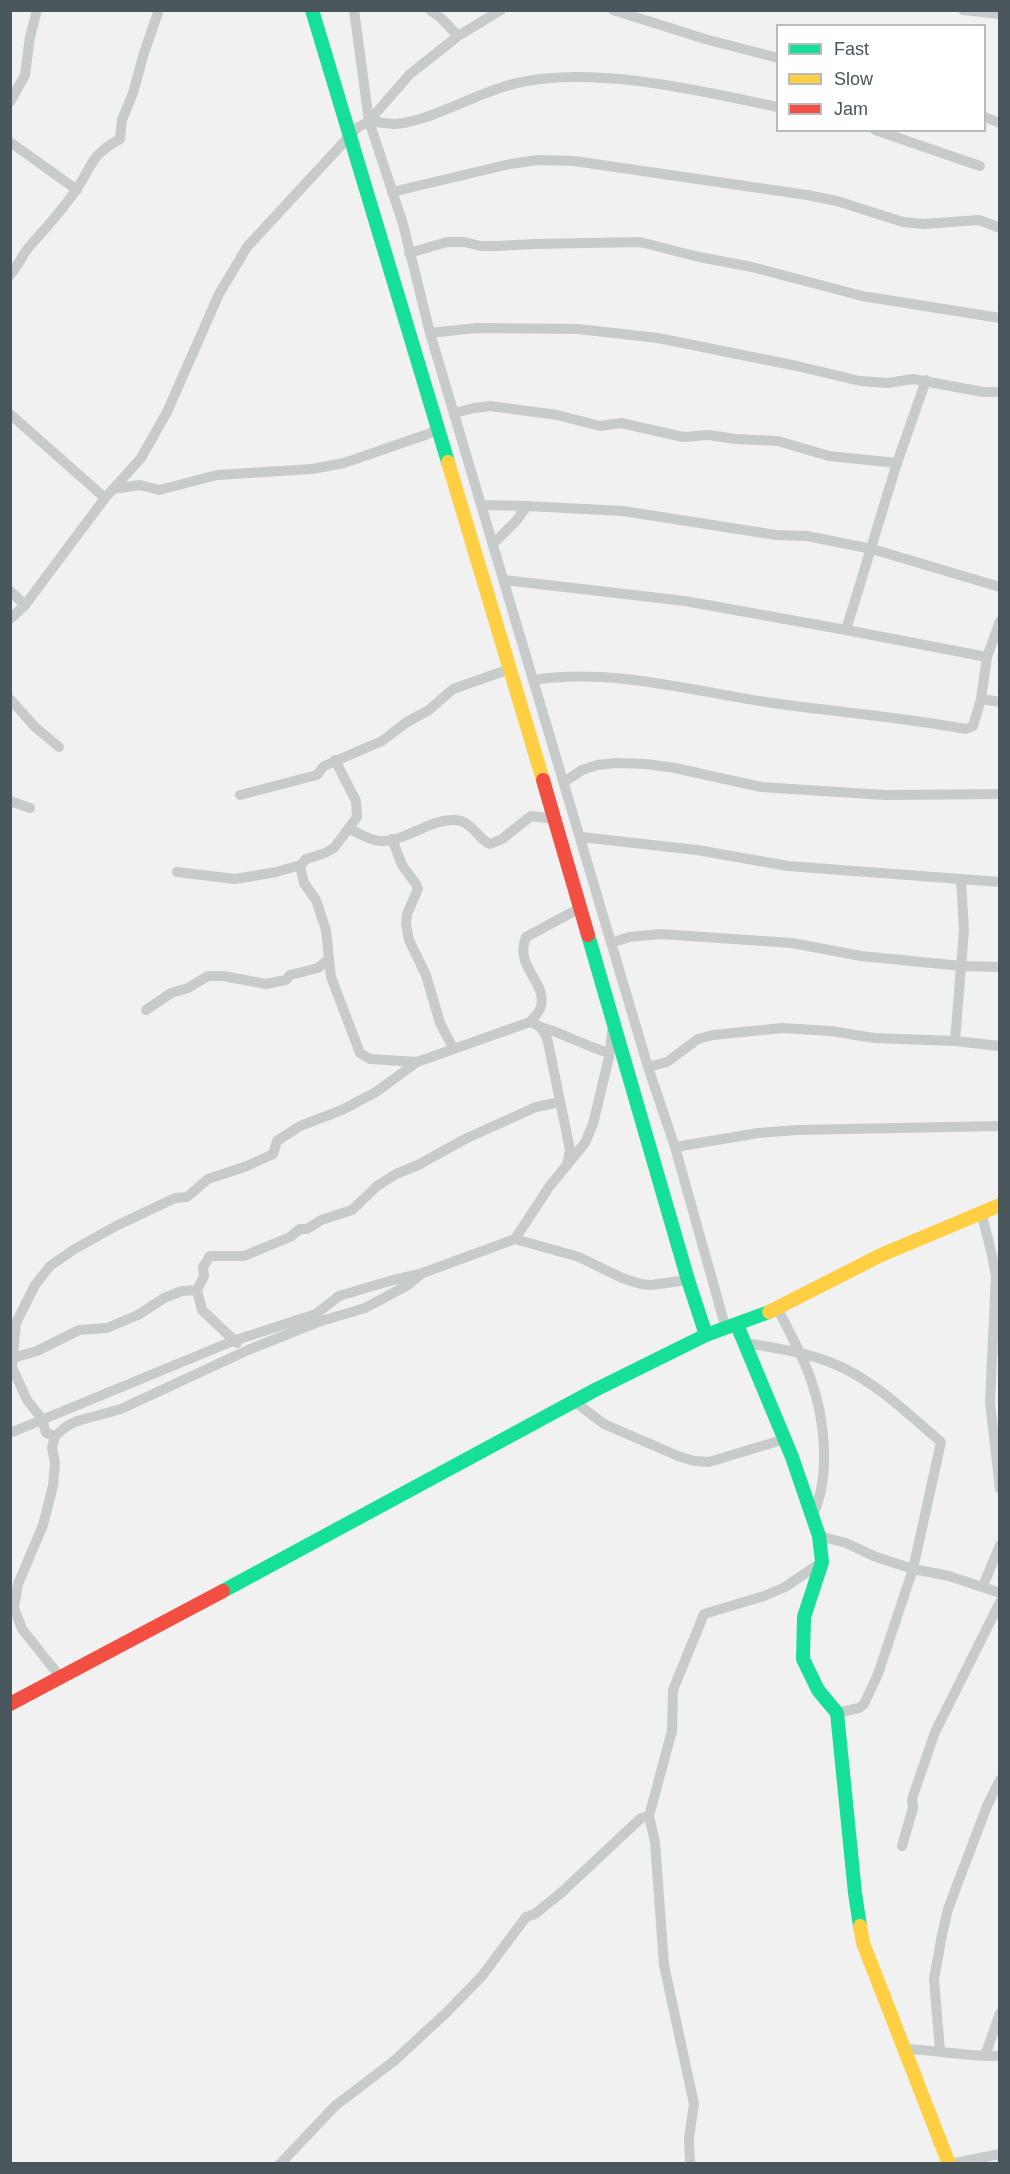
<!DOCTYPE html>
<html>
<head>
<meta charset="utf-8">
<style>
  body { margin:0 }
  #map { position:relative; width:1010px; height:2174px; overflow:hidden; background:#f1f1f1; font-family:Helvetica,sans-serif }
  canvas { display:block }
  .frame { position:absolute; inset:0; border:12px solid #49565b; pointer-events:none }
  .legend { position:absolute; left:776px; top:24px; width:210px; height:108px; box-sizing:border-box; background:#fff; border:2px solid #b6bbbd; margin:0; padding:8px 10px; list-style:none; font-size:18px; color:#49565b }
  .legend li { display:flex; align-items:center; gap:12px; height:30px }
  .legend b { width:30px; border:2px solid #b6bbbd }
</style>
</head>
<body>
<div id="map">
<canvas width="1010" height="2174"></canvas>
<div class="frame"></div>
<ul class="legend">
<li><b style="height:8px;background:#16e098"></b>Fast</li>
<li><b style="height:8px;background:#ffcf43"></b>Slow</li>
<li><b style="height:8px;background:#f24e42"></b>Jam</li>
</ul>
</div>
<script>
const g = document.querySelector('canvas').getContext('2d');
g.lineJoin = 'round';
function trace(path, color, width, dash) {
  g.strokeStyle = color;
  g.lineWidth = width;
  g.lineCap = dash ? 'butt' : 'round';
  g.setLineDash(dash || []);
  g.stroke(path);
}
trace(new Path2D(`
  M354 10 369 121 403 224 430 333 648 1067 675 1147 726 1329
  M430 10 441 18 458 36
  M613 10 705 39 778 58
  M963 10 1000 14
  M10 102 25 75 30 37 37 10
  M984 117 1000 123
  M369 121C378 122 388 124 396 124 435 120 477 92 517 83 595 65 700 91 778 107
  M875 130 980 166
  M10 142 77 190
  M392 192 510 164 538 160 574 161 807 195 837 201 903 222 923 224 979 220 1000 228
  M409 253 447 242H464L481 246H497L534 244 640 242 699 257 752 267 862 296 1000 318
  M10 275C18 266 22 256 28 248 44 230 60 213 73 194 93 168 87 157 120 139L122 120 133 93 144 53 159 10
  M430 333 476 328 578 329 658 338 797 366 860 381 888 383 913 379 983 392H1000
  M455 413 474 408 490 406 557 415 600 426 621 423 683 437 709 435 735 439 778 441 829 456 897 463 926 380
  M10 414 105 498
  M897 463 846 630 987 657 981 699
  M113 489 140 485 159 490 217 475 312 469 344 463 428 434 437 429
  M482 505 527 506
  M493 544 516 521 527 506 623 511 776 535 807 536 872 549 1000 587
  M504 580 685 601 846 630
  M10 591 25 605
  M10 619 25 605 105 498 141 458 167 412 219 294 247 247 357 128 369 121 410 74 458 36 501 10
  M987 657 1000 621
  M533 680C609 667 697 692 772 703 837 712 902 717 966 729L973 726 981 699 1000 702
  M10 699 35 727 59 747
  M335 760 356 801 357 817 334 848 325 853 306 859 301 865V870L304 883 316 900 326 930 331 977 360 1053 370 1059 417 1062 530 1022C541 1025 545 1032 548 1042L570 1150 567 1165
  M564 782 582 770 597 765 616 763 646 764 675 768 761 787 885 795 1000 794
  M240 795 317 775 324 766 382 741 407 722 429 710 453 689 510 669
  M10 801 30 808
  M349 829C359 833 369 840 380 841 405 843 436 814 461 821 474 825 478 839 490 844L502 839 531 816 555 819
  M581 837 697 850 788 866 1000 882
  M392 839 402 865 416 884 418 889 407 914 406 924 409 940 426 975 440 1023 453 1048
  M177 872 235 879 276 872 301 865
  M611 943 629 937 660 934 792 943 861 956 962 966 1000 967
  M146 1010 171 993 188 988 208 976H223L266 984 286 980 290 975 318 968 328 960
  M530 1022C534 1017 540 1012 541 1006 547 981 514 968 526 937L580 908
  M541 1027C565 1034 585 1046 609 1053
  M955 1041 964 930 961 880
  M648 1067 667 1062 698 1039 713 1035 782 1028 831 1031 874 1038 955 1041 1000 1046
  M675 1147 758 1133 797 1130 1000 1126
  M981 1211 992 1255 996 1276 990 1402 1000 1489
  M515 1239 549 1187 585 1143 593 1124 609 1057 613 1026
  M778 1309C789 1332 802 1354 810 1377 825 1418 831 1475 813 1515
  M237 1343 202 1310 197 1290 204 1276 203 1267 210 1256H244L290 1237 300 1229H307L321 1220 352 1210 377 1186 396 1174 418 1165 467 1138 536 1107 560 1102
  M745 1343C775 1348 804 1352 832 1363 873 1379 908 1414 941 1442L913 1569 878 1674 864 1704 859 1708 837 1713
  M13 1358 37 1351 79 1330 107 1328 138 1315 164 1298 182 1291 197 1290
  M574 1401 604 1424 678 1456 694 1461 709 1462 785 1439
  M10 1433 233 1341 316 1314 339 1296 393 1280 420 1274 515 1239 579 1257 622 1278 641 1284 651 1285 688 1280
  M55 1436 46 1433 42 1419 27 1400 12 1367 16 1323 35 1285 50 1266 73 1250 116 1226 175 1198 187 1197 208 1179 247 1166 273 1154 277 1141 300 1126 342 1110 376 1092 417 1062
  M819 1536 846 1543 876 1557 913 1569 949 1576 1000 1593
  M983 1586 1000 1545
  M61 1678 22 1629 14 1608 18 1584 43 1525 53 1486 55 1463 52 1448 55 1436 67 1426 77 1421 121 1409 248 1350 318 1322 365 1308 408 1285 419 1276
  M649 1816 655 1842 664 1965 694 2104 689 2138 690 2164
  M902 1846 913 1808 912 1799 935 1732 1000 1602
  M905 2049C937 2050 968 2057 1000 2056
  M940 2051 934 1979 942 1935 948 1909 987 1806 1000 1780
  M985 2056 1000 2013
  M280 2164 335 2106 394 2061 446 2013 482 1976 526 1917 535 1914 562 1892 641 1818 649 1816 672 1731 673 1690 704 1614 764 1596 785 1587 822 1562
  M950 2164 1000 2154`), '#c8cbcc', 10);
trace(new Path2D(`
  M312 10 448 462
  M588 935 688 1280 706 1335
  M737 1325 792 1457 819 1536 822 1562 804 1617 803 1659 818 1690 837 1713 855 1893 860 1926
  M223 1591 595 1390 706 1335 769 1312`), '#16e098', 14);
trace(new Path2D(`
  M448 462 543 780
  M769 1312 881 1255 1000 1205
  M860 1926 863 1943 949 2164`), '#ffcf43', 14);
trace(new Path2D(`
  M543 780 588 935
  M10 1704 223 1591`), '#f24e42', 14);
</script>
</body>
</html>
